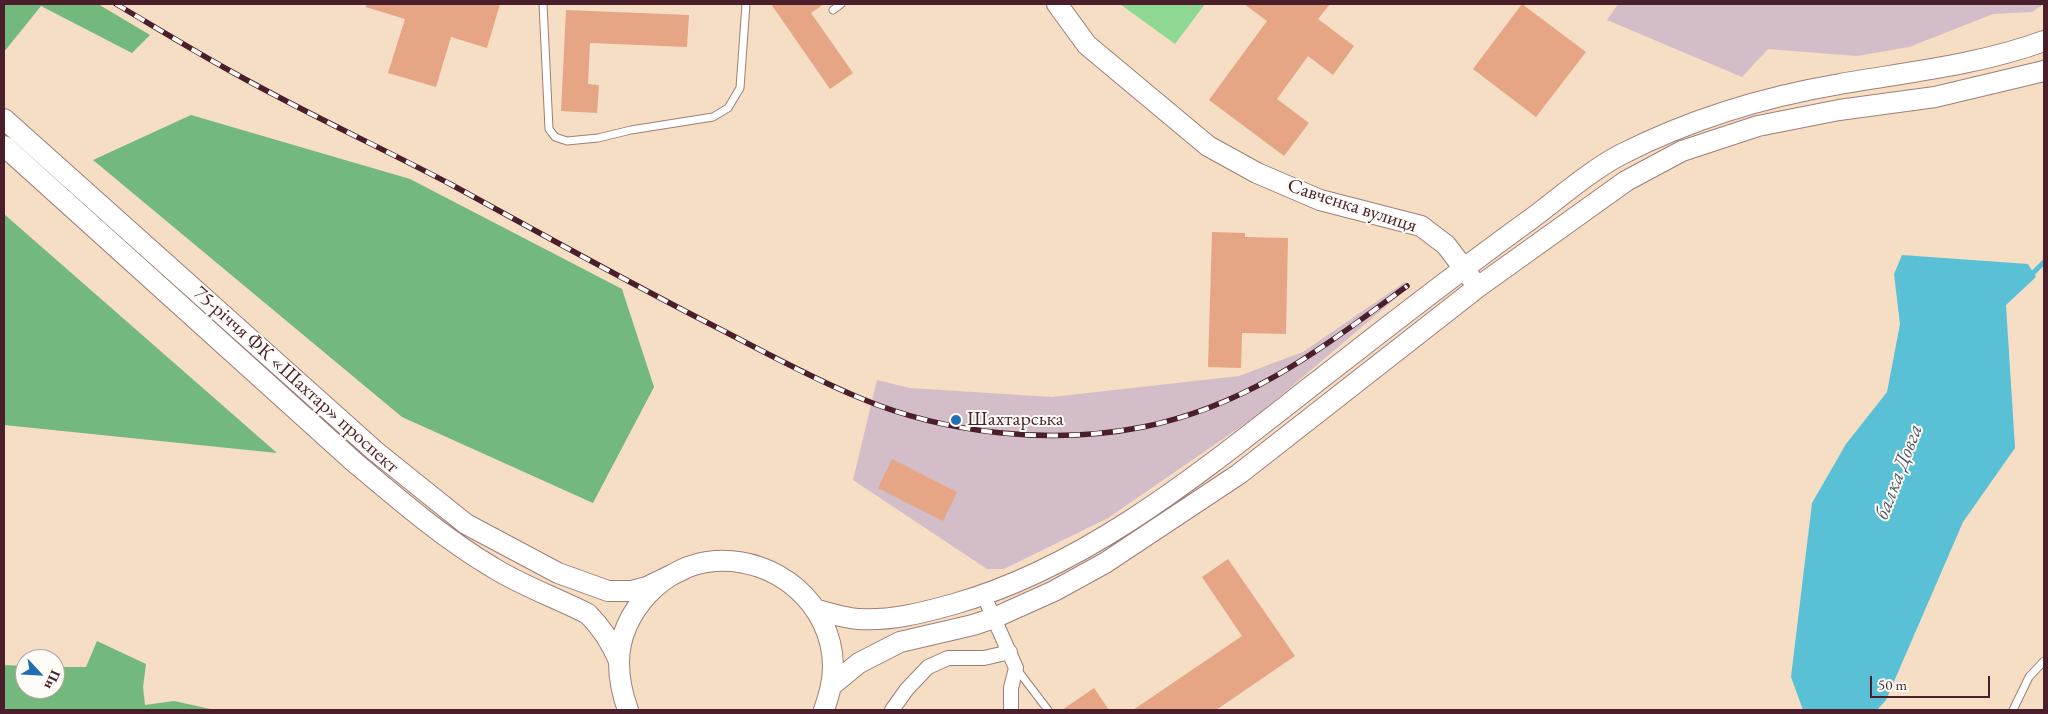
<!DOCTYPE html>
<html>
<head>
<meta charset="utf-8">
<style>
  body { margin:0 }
  #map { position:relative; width:2048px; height:714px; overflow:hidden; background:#f5dec3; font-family:"EB Garamond",serif }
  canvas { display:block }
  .frame { position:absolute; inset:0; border:5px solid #4a1f2b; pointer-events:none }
  .north { position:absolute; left:15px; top:649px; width:50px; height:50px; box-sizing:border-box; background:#fdfcf7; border:1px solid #b5a4a5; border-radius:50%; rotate:115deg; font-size:14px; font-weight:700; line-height:20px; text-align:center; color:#4a1f2b }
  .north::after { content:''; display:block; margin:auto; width:18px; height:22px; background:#1f6fb2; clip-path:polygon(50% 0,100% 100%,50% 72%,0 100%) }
  .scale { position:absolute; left:1870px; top:676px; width:120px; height:22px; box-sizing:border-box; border:2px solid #4a1f2b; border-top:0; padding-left:6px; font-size:15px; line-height:18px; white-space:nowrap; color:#4a1f2b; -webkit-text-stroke:4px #fdfcf7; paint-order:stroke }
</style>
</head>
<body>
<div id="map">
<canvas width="2048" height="714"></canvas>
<div class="frame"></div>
<div class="north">Пн</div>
<div class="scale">50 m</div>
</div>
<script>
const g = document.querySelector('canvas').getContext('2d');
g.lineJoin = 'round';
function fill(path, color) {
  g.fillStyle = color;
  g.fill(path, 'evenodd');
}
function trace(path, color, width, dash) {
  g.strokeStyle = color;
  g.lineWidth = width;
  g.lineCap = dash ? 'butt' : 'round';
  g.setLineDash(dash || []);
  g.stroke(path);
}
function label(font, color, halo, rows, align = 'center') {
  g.font = font + ' "EB Garamond",serif';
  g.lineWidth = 4;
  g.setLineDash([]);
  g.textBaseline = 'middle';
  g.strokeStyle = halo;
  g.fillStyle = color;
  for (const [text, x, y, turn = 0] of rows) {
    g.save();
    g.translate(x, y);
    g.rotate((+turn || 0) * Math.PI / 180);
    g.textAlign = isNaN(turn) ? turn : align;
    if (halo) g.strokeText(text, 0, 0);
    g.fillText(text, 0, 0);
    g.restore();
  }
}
fill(new Path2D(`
  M1618 4H2044L2032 12 1993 14 1909 47 1857 56 1768 49 1742 77 1607 20Z
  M1405 282 1409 287 1259 414 1108 518 1004 569H987L853 480 877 380 910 388 1052 397 1239 376 1303 352Z`), '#d2bdc8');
fill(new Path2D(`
  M1120 4H1205L1175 44Z`), '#8fd893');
fill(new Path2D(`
  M4 4H98L150 35 132 53 41 6 4 52Z
  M191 115 410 179 622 289 654 387 593 503 402 417 93 160Z
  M4 214 277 453 4 425Z
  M97 641 146 664 143 687 145 705 174 701 215 710H4V665L25 666V689H55V667H86Z`), '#73b87d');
fill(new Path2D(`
  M1902 255 2028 264 2036 277 2006 305 2015 448 1963 522 1886 700 1877 710H1803L1791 677 1812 503 1846 444 1887 392 1900 324 1894 274Z`), '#59c0d6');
trace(new Path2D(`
  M2029 277 2044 262`), '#59c0d6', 5);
fill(new Path2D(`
  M366 4H500L487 48 451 37 436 87 388 73 405 19 366 7Z
  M771 4H824L811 13 853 73 830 89Z
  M1244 4H1330L1318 19 1354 46 1333 75 1308 56 1277 99 1309 123 1284 156 1209 100 1267 21Z
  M1522 4 1586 52 1536 117 1473 69Z
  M566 10 689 15 687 47 590 43 588 84 599 85 597 113 561 111Z
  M1212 232 1245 233V237L1288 238 1286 334 1242 333 1241 368 1208 367Z
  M892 459 957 492 943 521 878 488Z
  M1228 559 1295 656 1216 710H1133L1242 636 1202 577Z
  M1094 688 1109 710H1062Z`), '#e6a585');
const lane = new Path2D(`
  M543 4 549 129 555 137 567 141 598 138 631 130 713 117 728 108 740 88 746 4
  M833 10 841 4
  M1016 668 1048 710
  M2013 710 2029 677 2044 661`);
const street = new Path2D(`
  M984 596 1016 668 1011 688V710
  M892 710 907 689 928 667 948 658H984L1010 652`);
const secondary = new Path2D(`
  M1057 4 1087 45 1208 146 1257 173 1320 200 1421 226 1446 245 1471 278
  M4 119 375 451 466 524 558 573 608 591H632L647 587 684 569
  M4 146 353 461C398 499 442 537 492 567 522 586 557 598 588 614 602 628 611 642 619 661
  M817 610C830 613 844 618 858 619 891 621 922 613 954 604 1089 566 1205 469 1314 384 1386 328 1457 272 1531 219 1559 198 1591 170 1622 154 1691 119 1763 97 1840 84 1909 72 1978 65 2044 41
  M832 685 859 663 900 642 973 625 994 618 1054 591 1105 563 1239 474 1478 287 1626 181 1682 151 1758 126 1839 110 1935 97 2044 71
  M628 710C622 694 619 680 619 662 619 612 665 564 715 561 776 557 832 603 833 666 833 682 829 695 824 710`);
trace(lane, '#a07e77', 9);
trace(street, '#a07e77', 16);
trace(secondary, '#a07e77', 22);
trace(lane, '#fff', 7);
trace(street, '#fff', 14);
trace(secondary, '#fff', 20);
const rail = new Path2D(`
  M116 4C155 27 194 51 234 73 305 113 380 147 452 185 538 232 624 280 712 325 761 350 809 377 860 398 945 434 1052 445 1143 427 1250 405 1322 348 1407 286`);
trace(rail, '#4a1f2b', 5.5);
trace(rail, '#fdfcf7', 4, [11]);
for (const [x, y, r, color] of [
  [956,420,6,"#1f6fb2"]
]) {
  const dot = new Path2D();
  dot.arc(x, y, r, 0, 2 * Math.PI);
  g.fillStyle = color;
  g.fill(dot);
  trace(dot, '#fdfcf7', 2);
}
label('20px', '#4a1f2b', '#fdfcf7', [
  ["Савченка вулиця",1352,206,18],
  ["75-річчя ФК «Шахтар» проспект",296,380,42]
]);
label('20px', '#4a1f2b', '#fdfcf7', [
  ["Шахтарська",967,420]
], 'left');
label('italic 21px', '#4f5767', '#fdfcf7', [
  ["балка Довга",1899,472,-69]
]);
</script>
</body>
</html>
